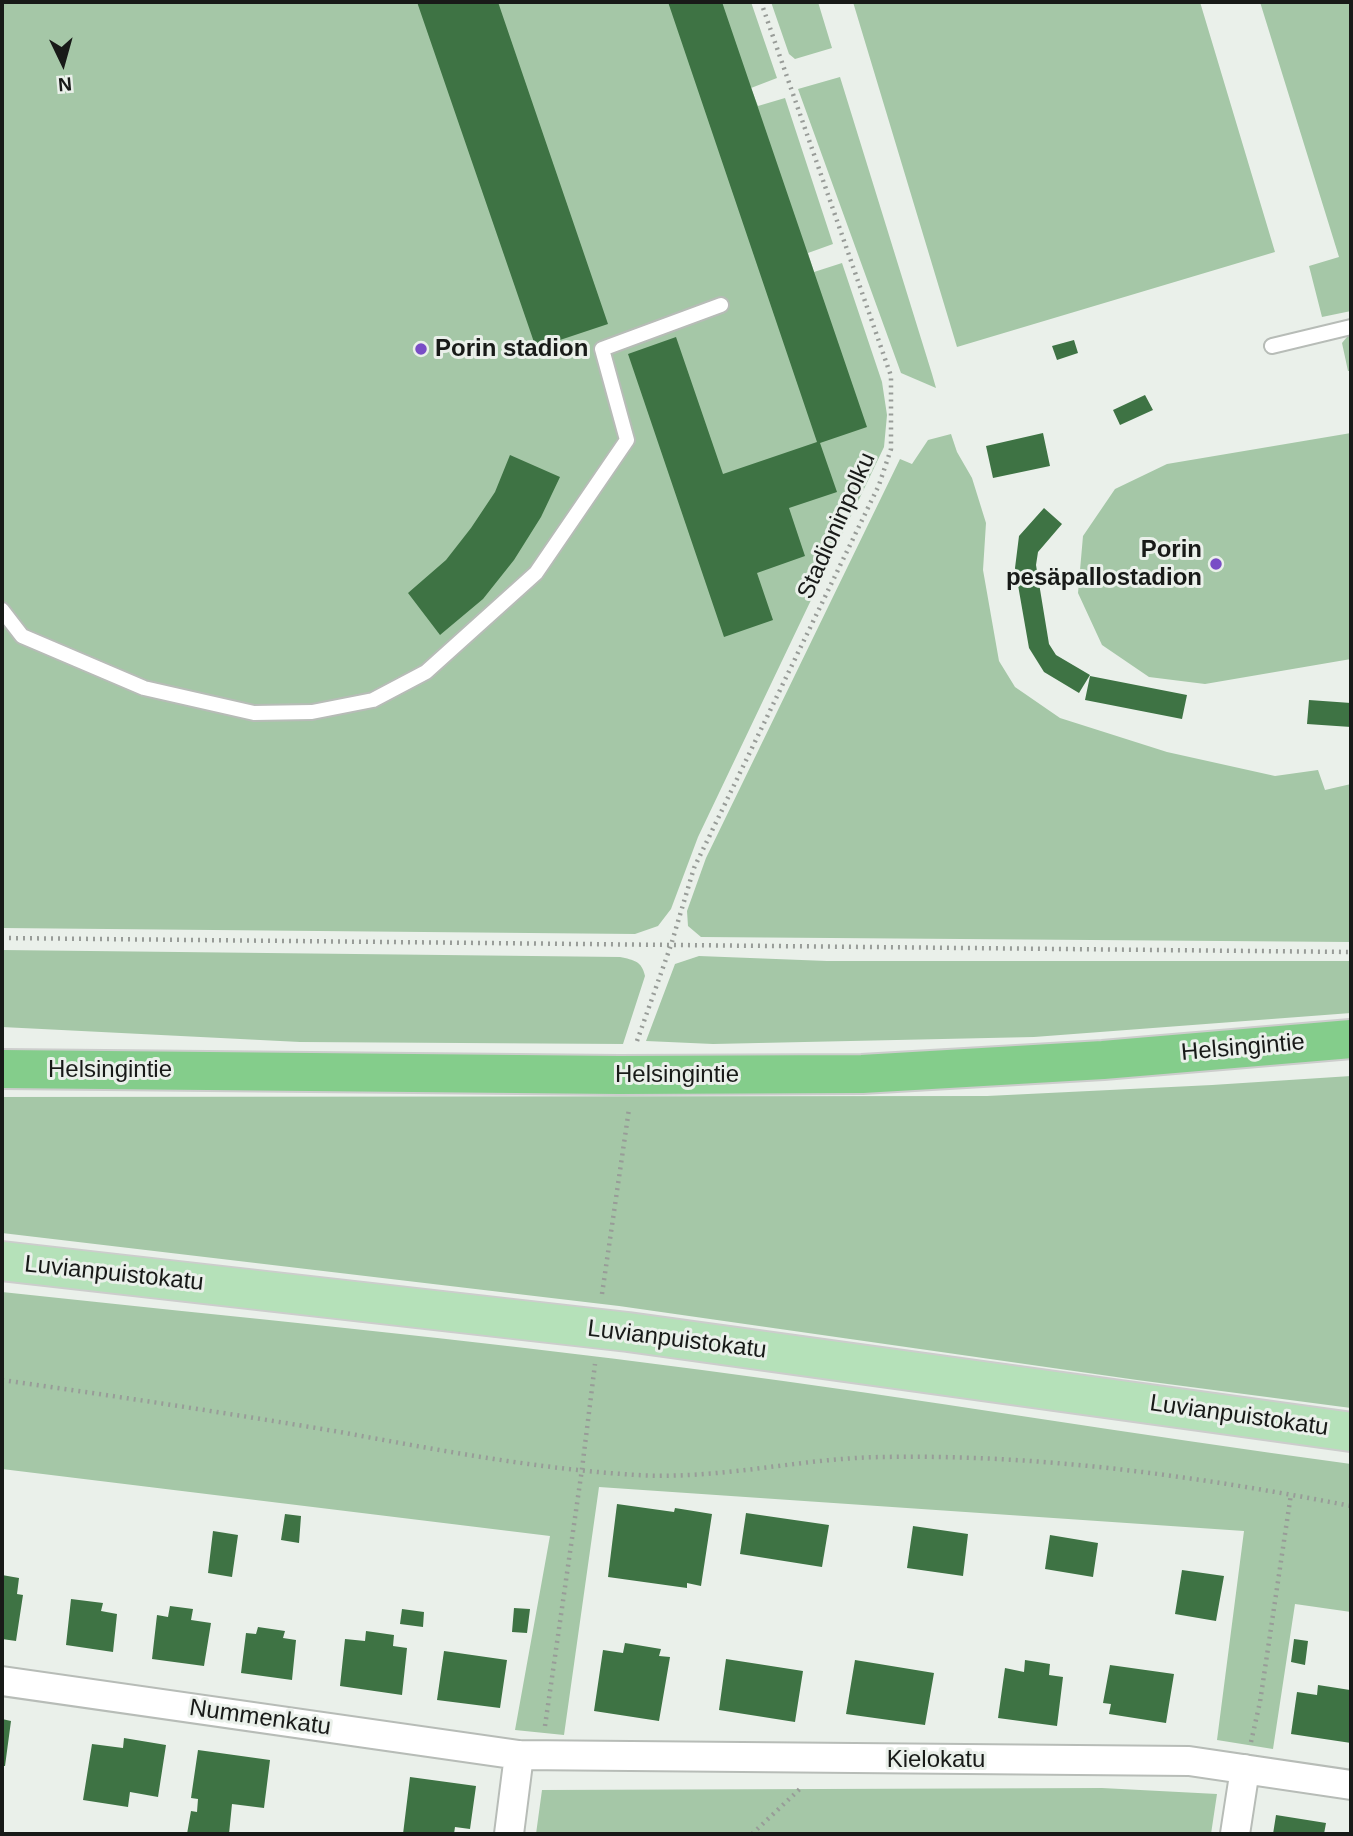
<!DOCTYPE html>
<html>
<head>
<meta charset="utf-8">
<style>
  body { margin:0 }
  #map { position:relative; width:1353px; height:1836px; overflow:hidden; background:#eaf0ea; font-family:Arial,sans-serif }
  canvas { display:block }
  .frame { position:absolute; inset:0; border:4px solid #181a18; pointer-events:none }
  .north { position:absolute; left:28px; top:28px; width:70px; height:70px; -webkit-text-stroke:5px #eaf0ea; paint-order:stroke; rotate:175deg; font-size:19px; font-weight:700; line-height:28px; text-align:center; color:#181a18 }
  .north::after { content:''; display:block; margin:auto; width:24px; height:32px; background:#181a18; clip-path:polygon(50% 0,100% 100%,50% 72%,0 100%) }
</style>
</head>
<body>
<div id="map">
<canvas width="1353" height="1836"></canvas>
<div class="frame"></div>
<div class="north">N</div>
</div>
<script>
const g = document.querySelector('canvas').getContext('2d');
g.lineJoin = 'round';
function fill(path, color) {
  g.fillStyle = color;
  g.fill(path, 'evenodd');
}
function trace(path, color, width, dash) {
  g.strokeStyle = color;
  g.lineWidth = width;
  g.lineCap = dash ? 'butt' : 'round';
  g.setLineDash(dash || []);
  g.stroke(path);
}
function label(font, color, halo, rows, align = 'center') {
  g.font = font + ' Arial,sans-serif';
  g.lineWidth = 6;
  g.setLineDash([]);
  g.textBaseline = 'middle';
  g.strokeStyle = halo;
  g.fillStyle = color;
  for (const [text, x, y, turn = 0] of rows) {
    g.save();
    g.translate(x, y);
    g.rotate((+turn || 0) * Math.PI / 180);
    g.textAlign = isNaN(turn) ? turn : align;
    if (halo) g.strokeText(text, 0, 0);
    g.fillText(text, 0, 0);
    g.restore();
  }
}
fill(new Path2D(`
  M2 2H751L777 78 751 88 758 106 785 98 833 244 808 253 814 272 842 263 882 382 887 415 884 447 698 837 671 909 658 926 635 934 2 928Z
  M771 2H818L832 48 795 59 789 54Z
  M853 2H1200L1275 252 957 347Z
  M1260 2H1351V311L1322 317 1309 266 1339 257Z
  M840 77 932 374 936 388 901 373 798 89Z
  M1351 332V371H1348L1342 343Z
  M1351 433V659L1205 684 1149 677 1102 645 1078 593 1083 536 1115 489 1167 464Z
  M951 434 957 452 972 478 986 523 983 570 999 661 1015 687 1060 718 1167 752 1275 776 1318 770 1325 790 1351 784V942L701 937 688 926 687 911 706 858 900 459 912 464 928 440Z
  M2 950 620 957C634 960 642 961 645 976L623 1044 300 1042 2 1027Z
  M699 956 827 961H1351V1013L1034 1037 713 1044 646 1041 675 964Z
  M1351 1076V1408L1137 1380 619 1306 2 1233V1097L987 1096 1212 1085Z
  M2 1292C235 1317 469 1339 702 1370 919 1398 1134 1435 1351 1464V1612L1295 1604 1273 1749 1217 1740 1244 1531 599 1487 564 1735 515 1730 550 1536 2 1469Z
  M1102 1788 1217 1794 1211 1834H536L542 1790Z`), '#a5c7a7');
fill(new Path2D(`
  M417 2H498L608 324 536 348Z
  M668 2H722L867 427 820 443 837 492 789 508 805 556 757 573 773 620 724 637 628 354 676 337 723 474 817 442Z
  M1074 340 1078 353 1057 360 1052 346Z
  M1145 395 1153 410 1120 425 1113 410Z
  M1043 433 1050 466 993 478 986 446Z
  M510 455 560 477 541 517 514 560 483 599 440 635 408 593 446 560 471 528 495 492Z
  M1044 508 1062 524 1038 552 1036 565 1049 644 1056 655 1090 675 1079 693 1044 672 1029 648 1015 568 1019 536Z
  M1090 676 1187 695 1182 719 1085 700Z
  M1309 700 1351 703V727L1307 724Z
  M617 1504 674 1512 675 1508 712 1514 701 1586 687 1583V1588L608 1577Z
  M746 1513 829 1525 822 1567 740 1554Z
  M285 1514 301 1516 299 1543 281 1540Z
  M913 1526 968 1534 963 1576 907 1568Z
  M213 1531 238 1535 232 1577 208 1573Z
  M1050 1535 1098 1543 1093 1577 1045 1569Z
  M1182 1570 1224 1576 1216 1621 1175 1614Z
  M2 1575 19 1578 17 1594 23 1595 16 1641 2 1639Z
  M71 1599 103 1603 101 1611 117 1614 113 1652 66 1645Z
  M170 1606 193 1609 191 1620 211 1623 204 1666 152 1659 157 1615 168 1617Z
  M514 1608 530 1609 527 1633 512 1632Z
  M402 1609 424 1612 423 1627 400 1624Z
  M258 1627 285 1631 283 1638 296 1640 292 1680 241 1673 246 1633 256 1634Z
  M366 1631 394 1635 393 1646 407 1648 402 1695 340 1686 345 1639 365 1641Z
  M1294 1639 1308 1641 1305 1665 1291 1662Z
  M625 1643 661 1649 659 1656 670 1657 659 1721 594 1711 603 1650 623 1653Z
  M444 1651 507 1660 500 1708 437 1700Z
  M726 1659 803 1671 795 1722 719 1710Z
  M855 1660 934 1673 925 1725 846 1714Z
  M1025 1660 1050 1664 1049 1675 1063 1677 1057 1726 998 1718 1005 1668 1024 1672Z
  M1110 1665 1174 1674 1166 1723 1109 1714 1111 1704 1103 1703Z
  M1318 1685 1350 1690 1351 1743 1291 1734 1297 1692 1317 1695Z
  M2 1719 11 1721 5 1766H2Z
  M124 1738 166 1745 158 1797 130 1792 128 1807 83 1800 92 1744 123 1748Z
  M198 1750 270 1760 264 1808 232 1804 229 1834H187L191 1811 197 1812 198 1799 191 1798Z
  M410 1777 476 1786 470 1829 455 1827 454 1834H403Z
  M1276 1815 1326 1823 1324 1834H1273Z`), '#3e7344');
const lane = new Path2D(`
  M1272 346 1351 327
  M2 610 22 636 144 688 254 713 312 712 373 700 426 672 536 573 627 440 602 349 721 305`);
const street = new Path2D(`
  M2 1681 519 1755 1189 1761 1351 1785
  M509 1834 519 1755
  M1235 1834 1245 1769`);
const primary = new Path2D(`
  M2 1261 628 1332 1351 1432`);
const highway = new Path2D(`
  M2 1069 619 1075 862 1074 1103 1060 1351 1039`);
trace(lane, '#b7bcb7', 18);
trace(street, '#b7bcb7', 32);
trace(primary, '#cccdcc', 42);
trace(highway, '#cccdcc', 42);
trace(new Path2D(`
  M2 938 1351 952
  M637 1041 671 945 694 868 879 485 891 449V376L761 2
  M602 1294 629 1109
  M2 1380C115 1396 227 1413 340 1432 438 1450 537 1469 637 1475 720 1480 800 1458 883 1457 1040 1454 1197 1476 1351 1506
  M545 1726 582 1469 595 1364
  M1251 1742 1260 1702 1291 1494
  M752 1834 802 1787`), '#989c98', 4.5, [2, 5]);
trace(lane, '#fff', 14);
trace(street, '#fff', 28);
trace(primary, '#b5e1b9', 38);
trace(highway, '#84cd8b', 38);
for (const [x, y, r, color] of [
  [421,349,7,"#794dc6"],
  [1216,564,7,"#794dc6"]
]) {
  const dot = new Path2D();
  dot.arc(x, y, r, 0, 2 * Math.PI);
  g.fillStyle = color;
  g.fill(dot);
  trace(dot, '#eaf0ea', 2.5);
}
label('bold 24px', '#181a18', '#eaf0ea', [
  ["Porin stadion",435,349],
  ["Porin",1202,550,"right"],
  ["pesäpallostadion",1202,578,"right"]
], 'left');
label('24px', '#181a18', '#eaf0ea', [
  ["Stadioninpolku",837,526,-66],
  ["Helsingintie",1243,1048,-5],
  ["Helsingintie",110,1070],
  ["Helsingintie",677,1075],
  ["Luvianpuistokatu",114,1274,6],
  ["Luvianpuistokatu",677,1340,7],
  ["Luvianpuistokatu",1239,1416,8],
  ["Nummenkatu",260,1718,8],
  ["Kielokatu",936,1760]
]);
</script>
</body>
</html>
